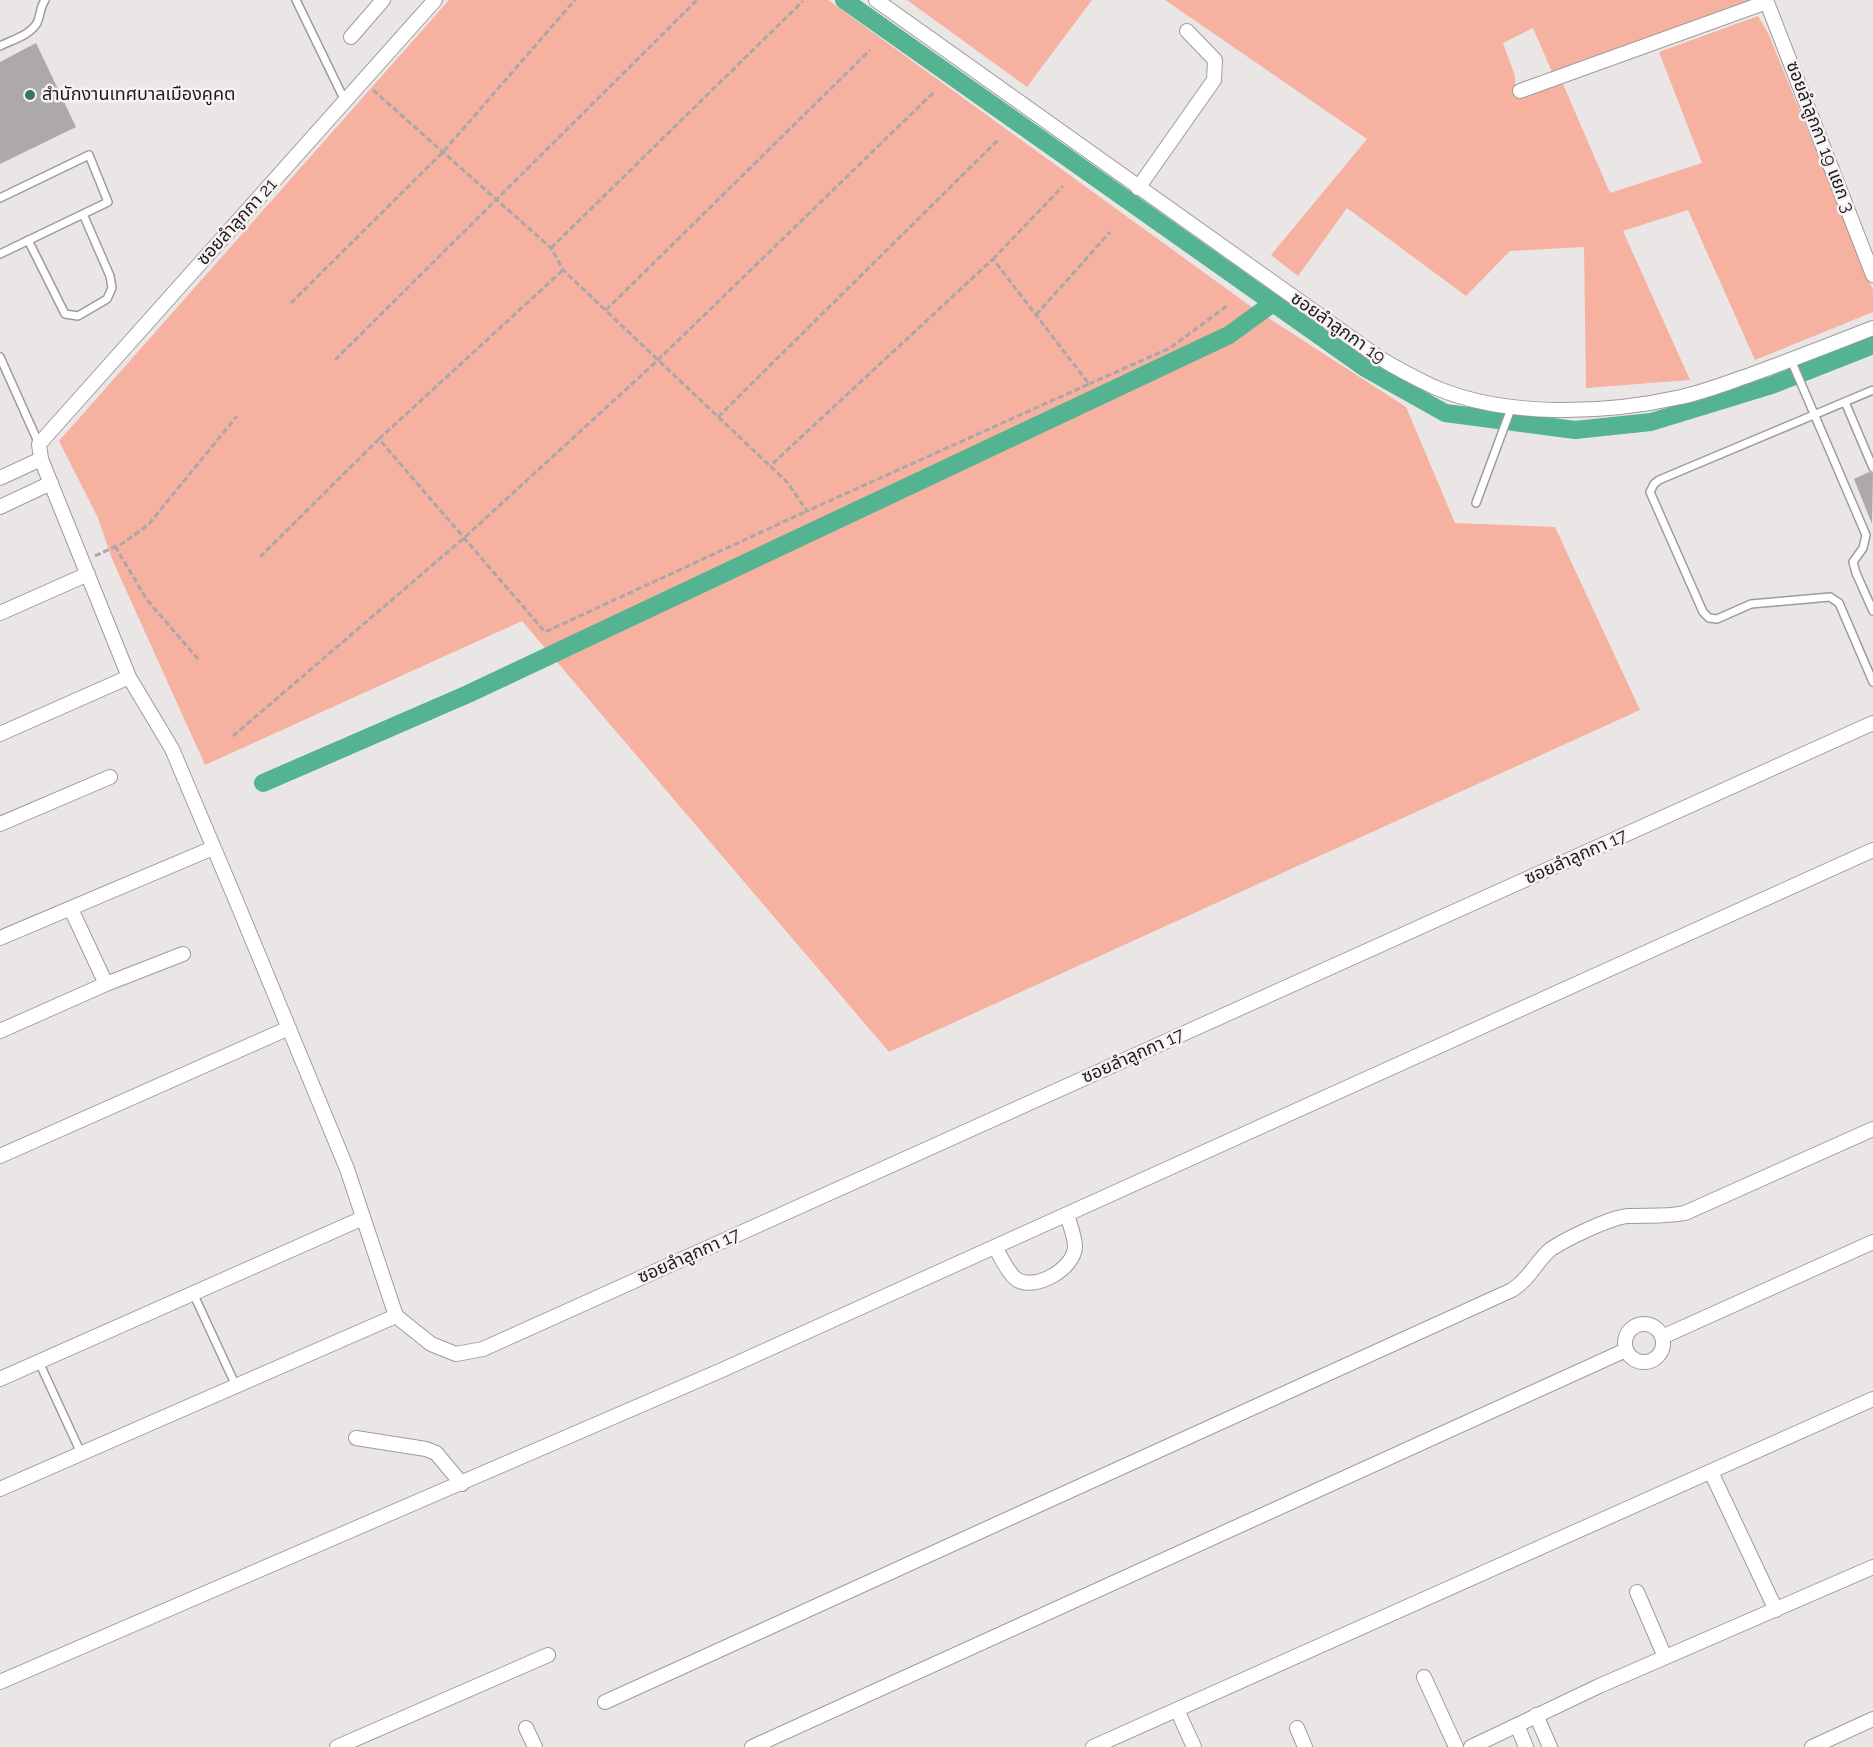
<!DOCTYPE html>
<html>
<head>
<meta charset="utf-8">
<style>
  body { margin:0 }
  canvas { display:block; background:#eae6e5 }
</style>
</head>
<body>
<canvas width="1873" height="1747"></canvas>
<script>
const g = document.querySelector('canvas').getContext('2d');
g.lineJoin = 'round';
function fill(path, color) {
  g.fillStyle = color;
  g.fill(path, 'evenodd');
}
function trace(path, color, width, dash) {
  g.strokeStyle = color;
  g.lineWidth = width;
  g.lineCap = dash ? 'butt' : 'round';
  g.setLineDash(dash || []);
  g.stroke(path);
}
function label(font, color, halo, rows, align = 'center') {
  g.font = font + ' Raleway,"Noto Sans Thai",sans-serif';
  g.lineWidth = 5;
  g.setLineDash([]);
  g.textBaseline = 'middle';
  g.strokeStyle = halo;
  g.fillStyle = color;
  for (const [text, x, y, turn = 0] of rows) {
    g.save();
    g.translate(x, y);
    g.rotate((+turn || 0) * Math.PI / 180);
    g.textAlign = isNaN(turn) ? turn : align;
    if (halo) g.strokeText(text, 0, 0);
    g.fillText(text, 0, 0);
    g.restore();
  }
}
fill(new Path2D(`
  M449 0H828L1253 308 1406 407 1455 523 1555 527 1640 710 889 1052 522 621 205 765 112 559 98 518 59 441Z
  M907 0H1092L1027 87Z
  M1165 0H1754L1552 72 1533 28 1503 43 1515 76V89L1563 84 1610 193 1702 163 1659 52 1758 16 1768 33 1873 290V312L1755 360 1688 210 1623 231 1690 380 1586 388 1584 247 1510 251 1466 296 1347 208 1298 276 1271 255 1367 139Z`), '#f6b1a1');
trace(new Path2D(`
  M844 0 1365 368 1445 413 1575 430 1651 422 1772 385 1873 345
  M263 783 468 694 1229 335 1273 303`), '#54b390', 18);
fill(new Path2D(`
  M36 43 76 127 0 164V62Z
  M1869 472 1873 474 1872 524 1854 479Z`), '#ada9a8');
const lane = new Path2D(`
  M296 0 345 101
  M0 46C12 40 30 35 37 23 41 15 39 9 45 0
  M0 198 89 155 108 202 0 254
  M28 240 65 314 78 316 107 299 112 288 110 276 83 214
  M0 357 39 444
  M1791 360 1866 535 1863 548 1853 562 1856 573 1873 611
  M1873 390 1659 480 1654 484 1650 492 1703 612 1709 618 1717 619 1751 604 1830 597 1839 603 1873 682
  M1845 402 1873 468
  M1476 503 1512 406
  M193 1293 236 1386
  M39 1362 81 1453`);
const street = new Path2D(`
  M876 0 1378 357C1396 368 1415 378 1434 387 1506 418 1605 414 1681 397 1704 392 1727 383 1750 375 1791 360 1832 344 1873 328
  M1766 0 1873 275
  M351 37 383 0
  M1520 91 1767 2
  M1138 188 1214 80 1215 60 1187 31
  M0 478 41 459
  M0 507 51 483
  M0 613 88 574
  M0 734 129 677
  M0 824 110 777
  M71 909 106 984
  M0 938 213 848
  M0 1031 106 984 183 954
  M0 1156 289 1028
  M995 1247C1001 1257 1007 1272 1016 1279 1034 1292 1074 1269 1075 1247 1075 1237 1070 1225 1067 1215
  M396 1316 431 1344 456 1354 483 1349 1873 723
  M396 1316 347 1169 235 898 172 749 129 677 41 459 39 444 435 0
  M1625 1343a19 19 0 1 1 38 0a19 19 0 1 1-38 0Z
  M1662 1337 1873 1242
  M0 1379 363 1218
  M356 1438 426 1449 436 1453 462 1484
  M1711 1472 1776 1610
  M0 1489 396 1316
  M1637 1592 1665 1657
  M1424 1677 1456 1747
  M0 1682 722 1370 1873 850
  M605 1702 1512 1290C1531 1278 1536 1261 1551 1249 1566 1239 1611 1217 1628 1216 1647 1215 1665 1217 1685 1213L1873 1129
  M1177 1710 1194 1747
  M1536 1715 1550 1747
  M1517 1725 1526 1747
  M526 1728 535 1747
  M1297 1728 1305 1747
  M337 1747 548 1655
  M752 1747 1626 1350
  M1093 1747 1873 1399
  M1471 1747 1599 1686 1873 1567
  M1812 1747 1873 1719`);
trace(lane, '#9f9b9a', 10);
trace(street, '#9f9b9a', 16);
trace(new Path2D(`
  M373 90 551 248 563 270 787 482 807 511 1089 384 993 259 770 466
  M551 248 803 1
  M993 259 1063 186
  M291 303 443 152 575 0
  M606 310 870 50
  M1036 315 1110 232
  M335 360 697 0
  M1089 384 1170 348 1227 306
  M718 417 998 140
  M379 439 563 270
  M115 546 147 600 198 659
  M95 556 123 543 148 525 237 416
  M260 557 379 439 545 632 807 511
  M233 736 464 538 658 360 933 93`), '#aba7a7', 3, [6, 3]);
trace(lane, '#fff', 7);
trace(street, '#fff', 14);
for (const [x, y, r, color] of [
  [30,95,6,"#3a745e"]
]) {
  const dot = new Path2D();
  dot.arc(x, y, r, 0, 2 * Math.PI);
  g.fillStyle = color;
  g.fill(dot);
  trace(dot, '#f7f3f2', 2);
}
label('18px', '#1c1a1a', '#f7f3f2', [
  ["สำนักงานเทศบาลเมืองคูคต",42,95]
], 'left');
label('18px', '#1c1a1a', '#f7f3f2', [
  ["ซอยลำลูกกา 19 แยก 3",1820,137,69],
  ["ซอยลำลูกกา 21",237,222,-48],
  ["ซอยลำลูกกา 19",1338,328,35],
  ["ซอยลำลูกกา 17",1576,857,-24],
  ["ซอยลำลูกกา 17",1133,1056,-24],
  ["ซอยลำลูกกา 17",689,1256,-24]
]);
</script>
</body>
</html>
